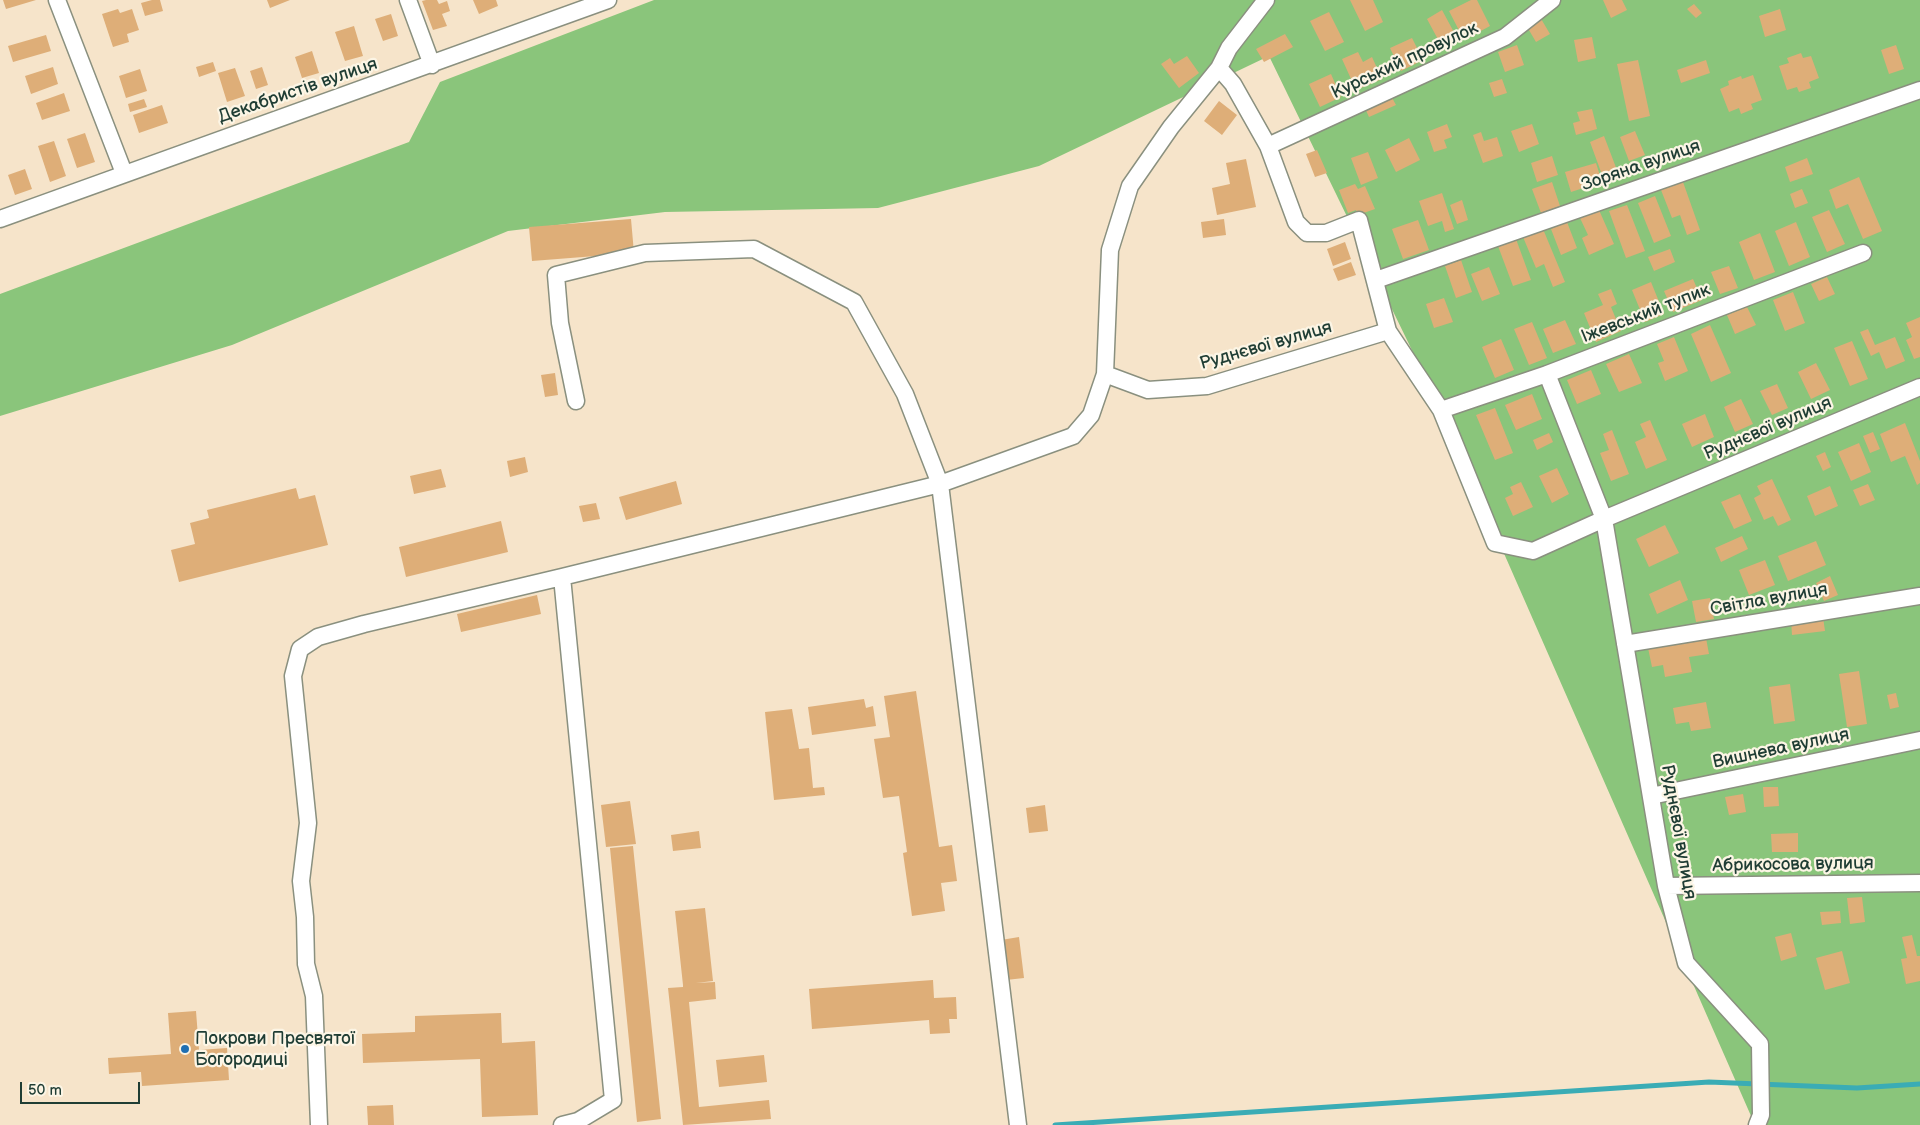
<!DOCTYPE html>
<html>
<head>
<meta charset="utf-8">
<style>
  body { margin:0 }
  #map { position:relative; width:1920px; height:1125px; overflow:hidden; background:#f6e4ca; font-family:"Balsamiq Sans",sans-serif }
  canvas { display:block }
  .scale { position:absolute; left:20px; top:1082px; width:120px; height:22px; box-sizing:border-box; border:2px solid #1f3d34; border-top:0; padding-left:6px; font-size:15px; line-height:18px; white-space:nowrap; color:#1f3d34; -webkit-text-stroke:4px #fcf5e5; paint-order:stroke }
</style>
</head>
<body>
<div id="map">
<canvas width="1920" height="1125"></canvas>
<div class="scale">50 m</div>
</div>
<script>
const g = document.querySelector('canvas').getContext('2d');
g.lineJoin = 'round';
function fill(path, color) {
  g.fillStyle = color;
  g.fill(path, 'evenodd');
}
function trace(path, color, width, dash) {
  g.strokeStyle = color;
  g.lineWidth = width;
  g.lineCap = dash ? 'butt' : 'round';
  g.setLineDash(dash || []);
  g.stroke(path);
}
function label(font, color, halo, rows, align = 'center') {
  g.font = font + ' "Balsamiq Sans",sans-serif';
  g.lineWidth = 4.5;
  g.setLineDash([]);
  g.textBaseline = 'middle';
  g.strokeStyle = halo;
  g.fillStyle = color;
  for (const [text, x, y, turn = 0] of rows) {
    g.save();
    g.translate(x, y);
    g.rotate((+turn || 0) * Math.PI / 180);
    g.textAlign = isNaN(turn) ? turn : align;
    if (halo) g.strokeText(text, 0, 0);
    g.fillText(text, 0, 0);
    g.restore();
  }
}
fill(new Path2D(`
  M654 0H1920V1125H1755L1441 410 1269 56 1039 166 878 208 665 212 508 231 232 345 0 416V294L409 142 440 82Z`), '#8ac57b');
trace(new Path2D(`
  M1055 1125 1709 1082 1857 1088 1920 1084`), '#3aacb5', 5);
fill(new Path2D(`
  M3 0H36L6 9Z
  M152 0H160L163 11 145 16 141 3Z
  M267 0H290L270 8Z
  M426 0H437L439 4 447 1 450 11 442 14 447 26 433 30 422 1Z
  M473 0H496L498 6 479 14Z
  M1350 0H1373L1383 22 1365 31Z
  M1471 0H1477L1490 26 1464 40 1449 11Z
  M1603 0H1622L1627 10 1611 18Z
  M1694 4 1702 13 1696 18 1687 9Z
  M118 9 120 13 132 9 139 30 127 34 129 42 113 47 102 14Z
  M1780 9 1786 30 1765 37 1759 16Z
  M1442 10 1456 36 1441 45 1427 19Z
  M1329 12 1344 42 1325 51 1310 21Z
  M391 14 398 36 383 41 375 19Z
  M1540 17 1550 34 1536 42 1526 25Z
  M354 26 363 56 345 61 335 32Z
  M1285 34 1293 47 1264 62 1256 49Z
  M46 35 51 51 13 62 8 46Z
  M1592 37 1596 58 1578 62 1574 40Z
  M1412 38 1423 60 1401 71 1390 48Z
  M1517 45 1524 65 1505 72 1498 52Z
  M1896 45 1904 69 1889 74 1881 50Z
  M312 51 319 73 302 78 295 57Z
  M1358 52 1363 62 1372 57 1382 79 1356 90 1342 59Z
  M1801 53 1803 58 1811 56 1819 78 1809 82 1811 88 1799 92 1797 87 1787 90 1779 66 1789 63 1787 58Z
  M1187 56 1199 73 1179 88 1161 64 1170 58 1174 64Z
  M1638 60 1650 116 1629 121 1617 64Z
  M1706 60 1710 73 1681 83 1677 70Z
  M213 62 216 71 199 77 196 67Z
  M53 67 58 84 31 94 25 76Z
  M262 67 268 85 256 89 250 71Z
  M235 68 245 96 227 102 218 73Z
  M140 69 147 91 126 98 119 76Z
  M1331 74 1341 97 1320 107 1309 84Z
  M1753 75 1762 100 1751 104 1753 109 1741 114 1739 108 1729 112 1720 89 1729 85 1728 81 1741 76 1742 79Z
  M1502 79 1507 93 1494 97 1489 83Z
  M64 93 70 111 42 120 36 103Z
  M1390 94 1396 105 1369 117 1364 106Z
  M144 99 147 107 130 112 128 104Z
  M1219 101 1237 115 1222 135 1204 121Z
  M162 105 168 123 139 133 133 115Z
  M1592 109 1597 129 1576 135 1573 123 1580 121 1577 112Z
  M1447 124 1452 137 1444 140 1447 148 1434 152 1427 132Z
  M1532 124 1539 144 1519 152 1511 131Z
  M1635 131 1645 155 1629 161 1620 137Z
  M1481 132 1484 141 1497 137 1503 156 1483 163 1473 135Z
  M85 133 95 162 77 168 67 139Z
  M1604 136 1620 178 1605 183 1590 142Z
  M1409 138 1420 160 1396 172 1385 150Z
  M54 141 66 176 50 182 38 146Z
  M1317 150 1327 173 1315 177 1306 154Z
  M1368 152 1378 178 1361 185 1351 158Z
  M1552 156 1558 175 1537 182 1531 163Z
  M1807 158 1813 174 1790 182 1785 167Z
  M1246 159 1256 207 1217 215 1212 188 1230 184 1226 163Z
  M1596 163 1602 182 1571 192 1565 172Z
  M25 169 32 189 15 195 8 175Z
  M1859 177 1882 231 1863 239 1848 204 1836 209 1829 190Z
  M1552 182 1560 206 1541 213 1532 189Z
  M1683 182 1700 230 1687 235 1680 215 1672 218 1661 190Z
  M1355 184 1358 189 1365 186 1375 209 1358 215 1356 210 1348 213 1339 190Z
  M1802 189 1808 203 1795 208 1790 194Z
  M1442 193 1454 229 1445 232 1442 221 1428 226 1419 201Z
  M1655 196 1671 236 1654 243 1638 203Z
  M1462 200 1468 220 1457 224 1450 205Z
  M1627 205 1645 251 1626 258 1609 211Z
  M1599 210 1614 244 1589 255 1582 238 1588 235 1580 218Z
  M1829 210 1845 244 1827 252 1812 217Z
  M631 219 634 253 532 261 529 227Z
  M1224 219 1226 235 1203 238 1201 222Z
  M1418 220 1429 250 1403 259 1392 229Z
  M1567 222 1577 248 1561 255 1551 229Z
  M1796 222 1810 257 1789 266 1775 231Z
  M1543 229 1565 282 1553 287 1544 264 1536 268 1523 237Z
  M1760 233 1775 272 1754 280 1739 242Z
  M1516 239 1531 280 1513 286 1498 246Z
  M1345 242 1351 259 1333 266 1327 249Z
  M1670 249 1675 262 1654 271 1648 257Z
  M1461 260 1472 292 1456 298 1445 266Z
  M1351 262 1356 275 1338 281 1333 269Z
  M1729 266 1738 288 1720 294 1711 272Z
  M1489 267 1500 294 1482 301 1471 274Z
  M1827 277 1835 294 1819 301 1811 284Z
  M1693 279 1702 300 1673 312 1664 291Z
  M1651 282 1664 314 1645 322 1632 290Z
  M1611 289 1617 304 1611 307 1621 331 1596 342 1584 313 1603 305 1598 294Z
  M1793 292 1805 323 1785 331 1773 300Z
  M1444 298 1453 322 1434 328 1426 304Z
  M1747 307 1756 325 1735 334 1727 315Z
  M1920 317V357L1914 359 1906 340 1912 337 1906 323Z
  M1565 320 1576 344 1553 353 1543 329Z
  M1532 322 1547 358 1529 365 1514 329Z
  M1710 325 1731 373 1711 382 1691 334Z
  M1868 329 1875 345 1895 337 1905 361 1886 369 1879 352 1871 356 1860 332Z
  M1674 337 1688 371 1665 381 1658 363 1664 361 1657 344Z
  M1501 339 1514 370 1495 378 1482 347Z
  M1852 341 1868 379 1850 386 1834 348Z
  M1629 354 1642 383 1619 392 1606 364Z
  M1816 363 1830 390 1811 399 1798 372Z
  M1591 370 1601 394 1577 404 1567 380Z
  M555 373 558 395 545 397 541 375Z
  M1777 384 1788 408 1772 415 1760 391Z
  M1532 394 1542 419 1516 430 1505 405Z
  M1741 399 1753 424 1735 432 1724 407Z
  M1495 408 1513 453 1495 460 1476 415Z
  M1705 414 1714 437 1692 447 1682 424Z
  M1650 420 1667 460 1646 469 1635 442 1646 437 1640 424Z
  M1905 423 1920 461V483L1917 485 1905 456 1891 462 1880 434Z
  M1612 430 1629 474 1611 481 1600 453 1609 450 1603 434Z
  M1873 432 1880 449 1870 453 1863 436Z
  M1549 433 1553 442 1537 450 1533 440Z
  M1859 443 1871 472 1851 481 1838 452Z
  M1825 452 1831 467 1823 471 1816 456Z
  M525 457 528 472 510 477 507 461Z
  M1557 468 1569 494 1552 503 1539 476Z
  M441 469 446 487 414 494 410 476Z
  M1772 479 1791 520 1778 526 1773 516 1764 520 1754 498 1761 494 1757 486Z
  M676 481 682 504 626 520 619 497Z
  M1521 482 1533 507 1513 516 1505 498 1513 494 1510 487Z
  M1868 484 1875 500 1860 506 1853 490Z
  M1830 486 1838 506 1815 516 1807 496Z
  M296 488 299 499 315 495 328 545 179 582 171 550 195 544 190 523 209 518 207 510Z
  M1740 494 1752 521 1734 529 1721 502Z
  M596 503 600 519 583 522 579 506Z
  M501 521 508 552 406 577 399 547Z
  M1665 525 1679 553 1649 567 1636 539Z
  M1742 536 1748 549 1721 562 1715 548Z
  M1816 541 1826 565 1788 581 1778 556Z
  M1765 560 1775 585 1749 595 1739 570Z
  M1830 576 1838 595 1824 601 1816 583Z
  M1680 580 1688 600 1657 614 1649 594Z
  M537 595 541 614 461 632 457 614Z
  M1710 598 1714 619 1696 622 1692 601Z
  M1823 617 1825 631 1792 635 1791 620Z
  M1706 638 1709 654 1689 657 1692 672 1665 677 1663 665 1652 667 1648 648Z
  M1859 671 1867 724 1847 727 1839 674Z
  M1790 684 1795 721 1774 724 1769 687Z
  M916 691 939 847 952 845 957 881 941 883 945 911 912 916 903 853 907 852 899 796 883 798 874 739 890 737 884 696Z
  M1896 693 1899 707 1890 709 1887 695Z
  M864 699 866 708 873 706 876 726 812 735 808 707Z
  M1706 702 1711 728 1691 731 1689 722 1676 724 1673 708Z
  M792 709 799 749 809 748 813 788 824 787 825 795 774 800 765 712Z
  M1763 787H1778L1779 806 1764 807Z
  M1743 794 1746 812 1729 815 1725 797Z
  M630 801 636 844 606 847 601 805Z
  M1045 805 1048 831 1029 833 1026 808Z
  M699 831 701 848 673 851 671 835Z
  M1798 833V852H1772L1771 834Z
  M633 846 661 1119 637 1122 610 848Z
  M1862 897 1865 922 1850 924 1847 898Z
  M705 908 713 981 696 983 715 982 716 999 689 1002 699 1107 769 1100 771 1119 683 1125 668 988 683 987V985L675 911Z
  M1840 911 1841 923 1822 925 1820 912Z
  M1791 933 1797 956 1781 961 1775 937Z
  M1912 935 1917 956H1920V981L1906 984 1901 959 1907 958 1902 937Z
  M1019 937 1024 978 1006 980 1001 940Z
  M1842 951 1850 983 1825 990 1816 958Z
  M933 980 934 998 956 997 957 1019H949L950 1033 930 1034 929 1020 812 1029 809 989Z
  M196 1011 199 1050 227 1048 229 1080 142 1086 141 1072 109 1074 108 1058 171 1054 168 1013Z
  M501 1013 502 1043 535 1041 538 1115 482 1117 480 1059 363 1063 362 1034 415 1032V1016Z
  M764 1055 767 1082 719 1087 716 1060Z
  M393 1105 394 1125H368L367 1106Z`), '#deae78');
const street = new Path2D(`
  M57 0 124 173
  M408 0 432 65
  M1266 0 1229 48 1219 68 1171 127 1130 186 1110 250 1105 374 1148 390 1207 386 1388 331
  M1219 68 1233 84 1268 146 1296 222 1307 233H1326L1359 220 1388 331 1441 410 1495 543 1533 551 1604 519 1920 387
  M1268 146 1505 37 1552 0
  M0 219 608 0
  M1376 280 1920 90
  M1547 374 1604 519 1666 886 1686 963 1760 1044 1761 1115 1757 1125
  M576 401 560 323 556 275 645 253 754 249 854 302 905 394 940 484 1018 1125
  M1441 410 1547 374 1863 253
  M1625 644 1920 596
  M1651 796 1920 740
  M1666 886 1920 883
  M319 1125 314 996 306 964 305 917 301 881 308 823 293 676 300 649 318 637 364 624 562 577 940 484 1073 436 1091 415 1105 374
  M562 1125 578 1121 613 1100 562 577`);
trace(street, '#8a907f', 19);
trace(street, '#fff', 16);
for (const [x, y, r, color] of [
  [185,1049,5,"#1f6fb2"]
]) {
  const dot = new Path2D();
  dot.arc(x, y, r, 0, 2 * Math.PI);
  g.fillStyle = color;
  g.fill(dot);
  trace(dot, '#fcf5e5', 2);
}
label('18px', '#1f3d34', '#fcf5e5', [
  ["Курський провулок",1405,61,-25],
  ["Декабристів вулиця",298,91,-19],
  ["Зоряна вулиця",1641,166,-19],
  ["Іжевський тупик",1646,314,-21],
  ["Руднєвої вулиця",1266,346,-16],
  ["Руднєвої вулиця",1768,429,-23],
  ["Світла вулиця",1769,600,-10],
  ["Вишнева вулиця",1781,749,-12],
  ["Руднєвої вулиця",1678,832,80],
  ["Абрикосова вулиця",1793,865,-1]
]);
label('18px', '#1f3d34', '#fcf5e5', [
  ["Покрови Пресвятої",195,1039],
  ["Богородиці",195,1060]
], 'left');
</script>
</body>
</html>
